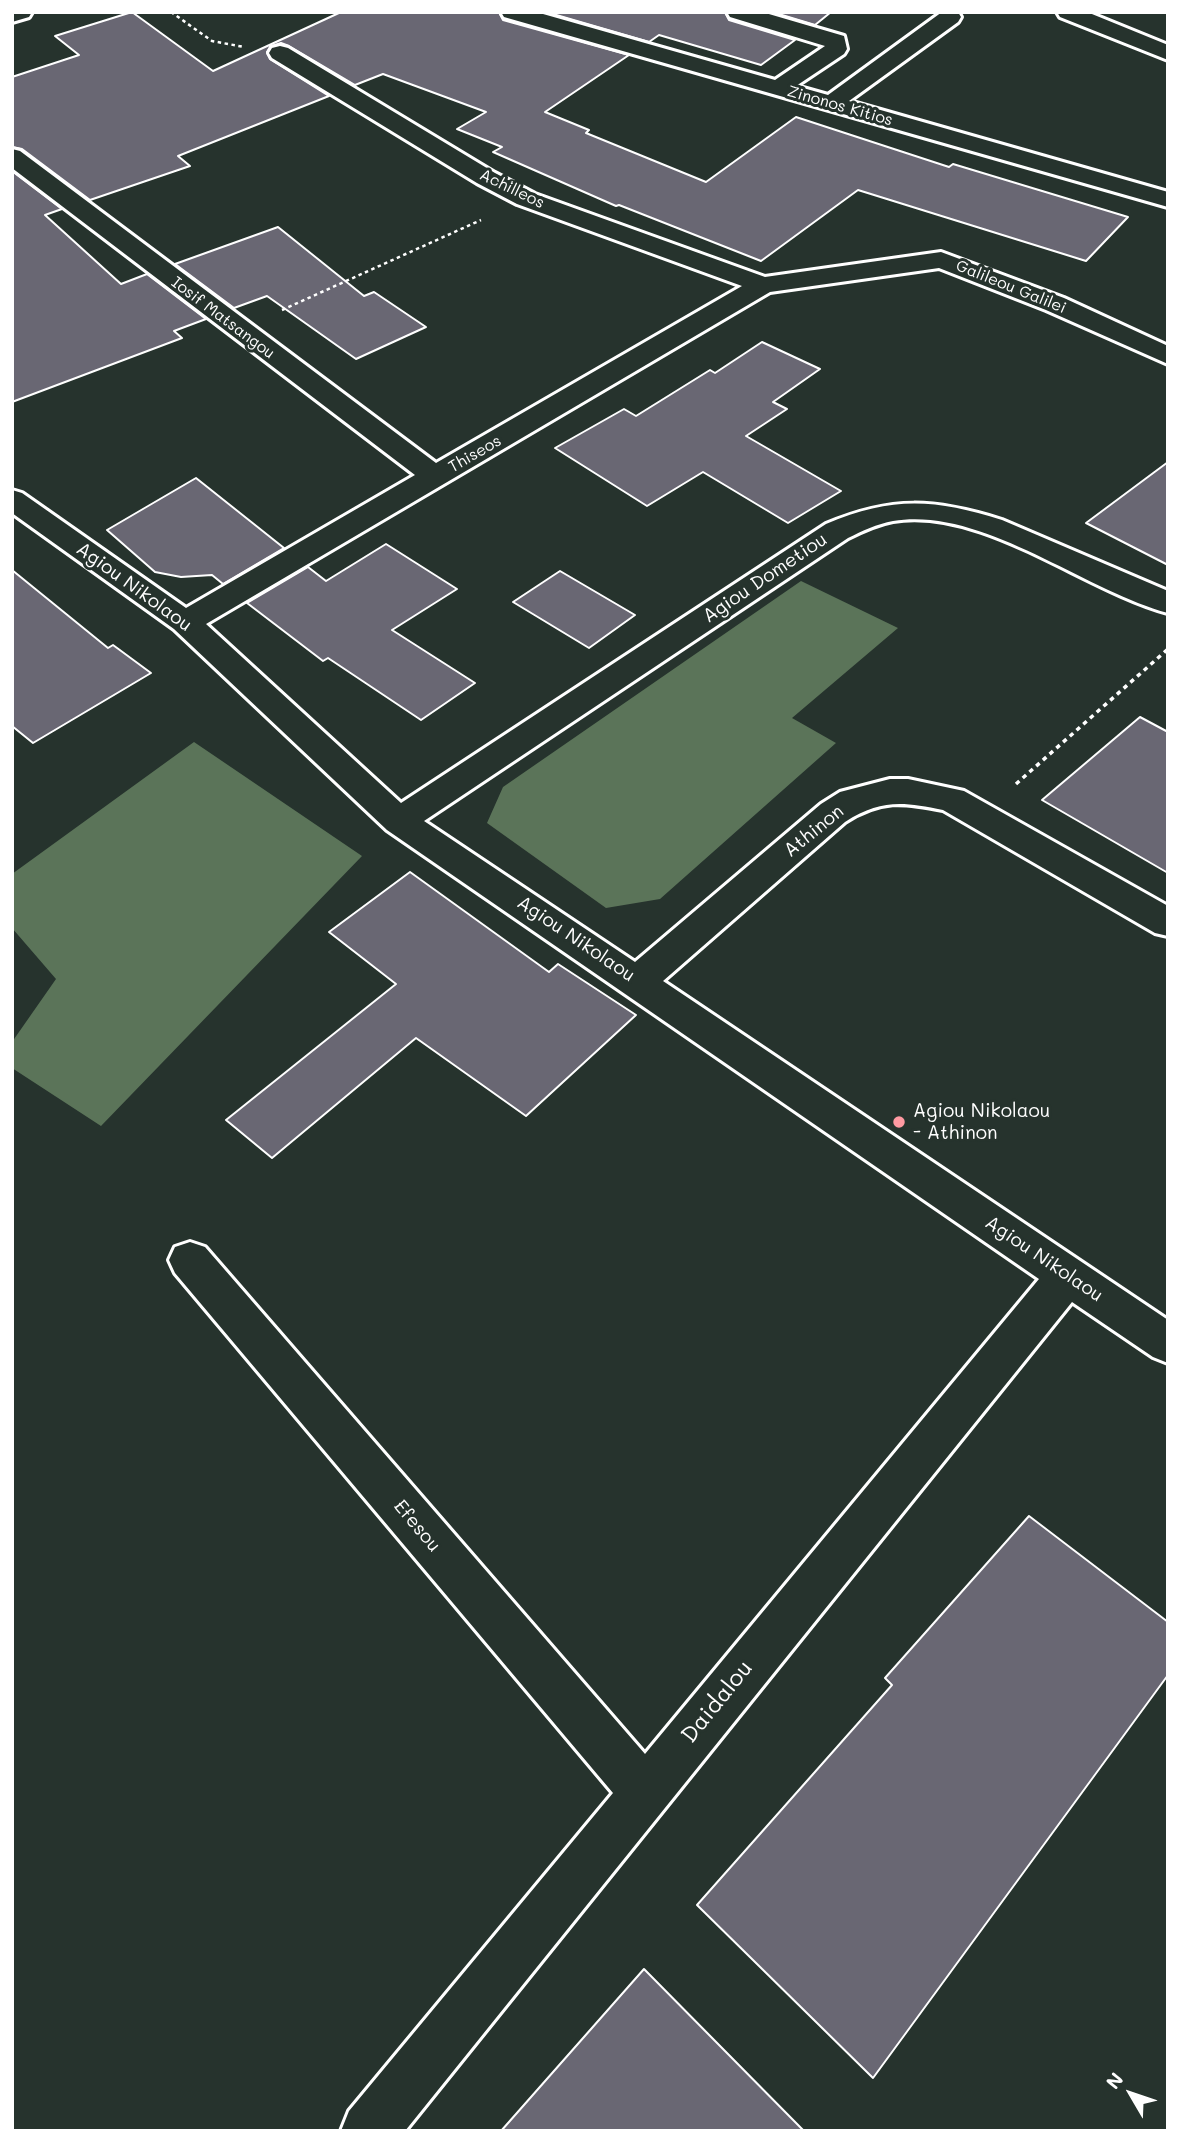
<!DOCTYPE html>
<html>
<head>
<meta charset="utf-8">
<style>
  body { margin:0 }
  #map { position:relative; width:1180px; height:2143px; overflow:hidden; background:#26332d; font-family:Mali,sans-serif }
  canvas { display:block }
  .frame { position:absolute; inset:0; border:14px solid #fff; pointer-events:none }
  .north { position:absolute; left:1096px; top:2059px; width:70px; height:70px; -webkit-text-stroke:5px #26332d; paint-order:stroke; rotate:309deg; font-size:19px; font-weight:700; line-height:28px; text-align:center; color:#fff }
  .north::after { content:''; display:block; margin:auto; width:24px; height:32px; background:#fff; clip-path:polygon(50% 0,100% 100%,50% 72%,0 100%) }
</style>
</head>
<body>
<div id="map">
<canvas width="1180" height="2143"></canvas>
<div class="frame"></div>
<div class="north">N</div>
</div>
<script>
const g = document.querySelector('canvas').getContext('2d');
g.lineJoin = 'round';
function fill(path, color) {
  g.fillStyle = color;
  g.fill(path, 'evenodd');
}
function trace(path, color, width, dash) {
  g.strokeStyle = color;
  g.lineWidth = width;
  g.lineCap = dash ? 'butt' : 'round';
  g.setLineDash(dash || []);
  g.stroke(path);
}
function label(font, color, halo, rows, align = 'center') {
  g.font = font + ' Mali,sans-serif';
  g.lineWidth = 6;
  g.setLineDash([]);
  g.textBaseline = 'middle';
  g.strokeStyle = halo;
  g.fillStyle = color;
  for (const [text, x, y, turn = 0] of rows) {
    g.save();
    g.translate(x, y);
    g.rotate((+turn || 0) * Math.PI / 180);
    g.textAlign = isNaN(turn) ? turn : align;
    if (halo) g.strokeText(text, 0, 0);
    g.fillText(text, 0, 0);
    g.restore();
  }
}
fill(new Path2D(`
  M801 581 898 628 792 718 836 743 660 899 606 908 487 823 503 787Z
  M194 742 362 856 101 1126 12 1068V1042L56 979 12 928V874Z`), '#5b7459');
const building = new Path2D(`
  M132 12 213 71 341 12H499L503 20 629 55 545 112 589 130 586 133 706 182 796 117 949 167 953 164 1128 217 1086 261 858 190 761 261 619 205 616 206 493 152 502 147 457 129 486 112 383 74 355 85 289 46 281 43 270 47 267 52 270 59 329 96 178 156 190 166 90 200 22 149 12 147V77L79 55 55 36Z
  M546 12H725L729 20 795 40 761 65 659 35 649 42Z
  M772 12H831L815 25Z
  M12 171 62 209 45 215 121 284 147 274 206 319 174 331 182 338 12 402Z
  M278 227 364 296 374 292 426 327 356 359 267 296 234 308 175 264Z
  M762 342 820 369 773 402 787 409 746 436 841 491 788 523 703 472 647 506 555 448 624 409 636 416 710 370 715 373Z
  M1168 462V565L1086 523Z
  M196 478 284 548 223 584 212 575 181 577 155 572 107 530Z
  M386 544 457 589 392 630 475 683 421 720 328 658 323 661 247 603 308 567 326 581Z
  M12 570 108 648 113 645 151 673 33 743 12 726Z
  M560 571 635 615 589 648 513 602Z
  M1140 717 1168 732V873L1042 800Z
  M410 872 549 972 558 964 636 1015 526 1116 416 1038 272 1158 226 1120 396 984 329 932Z
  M1029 1516 1168 1622V1675L873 2078 697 1905 892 1685 885 1678Z
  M644 1969 804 2131H501Z`);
fill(building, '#696773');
trace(building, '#fff', 2);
const minor = new Path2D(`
  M12 12H32L29 17 12 22Z
  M501 12H536L775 80 825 46 730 17 727 12H762L844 36 847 49 844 54 796 86 828 95 942 12H958L961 17 958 22 849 101 1168 192V207L504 17Z
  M1057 12H1087L1168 45V60L1060 17Z
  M280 46 288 48 495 173 535 194 765 277 941 252 1064 298 1168 346V364L1046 310 939 268 770 292 206 624 401 803 826 524C892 496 935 499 1002 520L1168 591V613C1083 590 982 506 893 521 877 524 862 531 848 538L424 821 635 962 821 804 840 792 890 779H908L964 791 1168 906V936L1155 933 943 810C903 802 881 799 845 822L663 981 1168 1320V1363L1153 1357 1072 1302 405 2131H341L349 2111 613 1793 175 1273 169 1260 175 1247 190 1242 205 1247 645 1754 1039 1279 387 830 174 629 12 513V490L22 493 186 608 415 475 12 168V149L20 151 436 463 742 286 517 204 477 183 272 58 269 53 272 48Z`);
trace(minor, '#fff', 6);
trace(new Path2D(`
  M171 12 212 41 244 47
  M282 310 481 220`), '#fff', 2.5, [3.5, 3.5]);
trace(new Path2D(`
  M1016 784 1168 649`), '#fff', 3.5, [4.5, 4.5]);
fill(minor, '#26332d');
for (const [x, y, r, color] of [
  [899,1122,7,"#ff9aa2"]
]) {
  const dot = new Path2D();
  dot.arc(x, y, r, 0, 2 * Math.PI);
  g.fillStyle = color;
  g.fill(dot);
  trace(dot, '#26332d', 2.5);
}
label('16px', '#fff', '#26332d', [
  ["Zinonos Kitios",840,106,16],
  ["Achilleos",512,189,26],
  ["Galileou Galilei",1011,287,22],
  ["Iosif Matsangou",223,318,37],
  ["Thiseos",475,454,-30]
]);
label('19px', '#fff', '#26332d', [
  ["Agiou Dometiou",765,578,-34],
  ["Agiou Nikolaou",134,587,36],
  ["Athinon",814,831,-39],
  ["Agiou Nikolaou",576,939,34],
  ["Agiou Nikolaou",1044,1259,34],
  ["Efesou",417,1526,50]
]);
label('19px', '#fff', '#26332d', [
  ["Agiou Nikolaou",913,1111],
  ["- Athinon",913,1133]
], 'left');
label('23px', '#fff', '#26332d', [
  ["Daidalou",717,1702,-51]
]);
</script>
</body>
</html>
